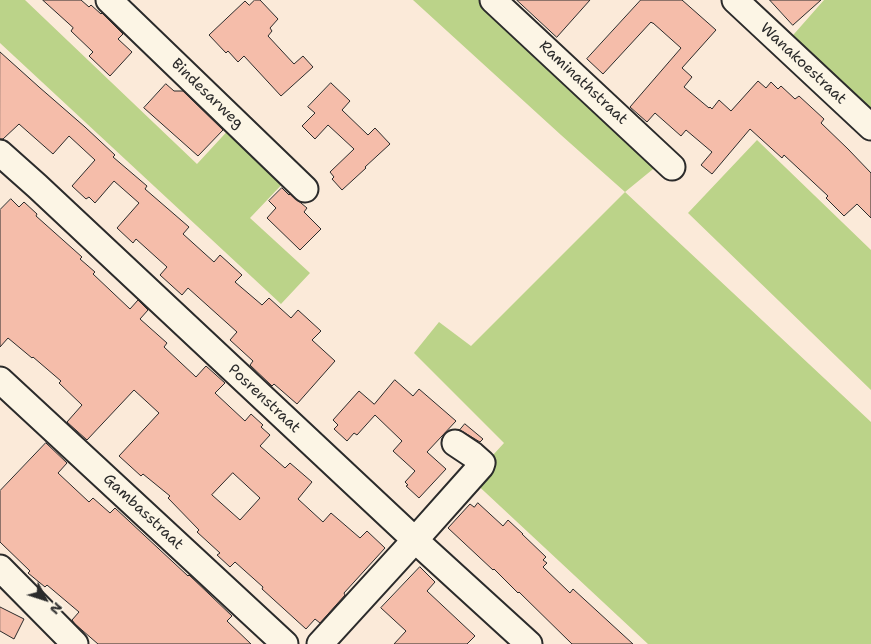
<!DOCTYPE html>
<html>
<head>
<meta charset="utf-8">
<style>
  body { margin:0 }
  #map { position:relative; width:871px; height:644px; overflow:hidden; background:#fbead9; font-family:"Shantell Sans",sans-serif }
  canvas { display:block }
  .north { position:absolute; left:20px; top:574px; width:50px; height:50px; -webkit-text-stroke:4px #fcf5e5; paint-order:stroke; rotate:130deg; font-size:14px; font-weight:700; line-height:20px; text-align:center; color:#2b2b2b }
  .north::after { content:''; display:block; margin:auto; width:18px; height:22px; background:#2b2b2b; clip-path:polygon(50% 0,100% 100%,50% 72%,0 100%) }
</style>
</head>
<body>
<div id="map">
<canvas width="871" height="644"></canvas>
<div class="north">N</div>
</div>
<script>
const g = document.querySelector('canvas').getContext('2d');
g.lineJoin = 'round';
function fill(path, color) {
  g.fillStyle = color;
  g.fill(path, 'evenodd');
}
function trace(path, color, width, dash) {
  g.strokeStyle = color;
  g.lineWidth = width;
  g.lineCap = dash ? 'butt' : 'round';
  g.setLineDash(dash || []);
  g.stroke(path);
}
function label(font, color, halo, rows, align = 'center') {
  g.font = font + ' "Shantell Sans",sans-serif';
  g.lineWidth = 4.5;
  g.setLineDash([]);
  g.textBaseline = 'middle';
  g.strokeStyle = halo;
  g.fillStyle = color;
  for (const [text, x, y, turn = 0] of rows) {
    g.save();
    g.translate(x, y);
    g.rotate((+turn || 0) * Math.PI / 180);
    g.textAlign = isNaN(turn) ? turn : align;
    if (halo) g.strokeText(text, 0, 0);
    g.fillText(text, 0, 0);
    g.restore();
  }
}
fill(new Path2D(`
  M0 0H25L197 164 233 125 288 178 250 218 310 273 281 304 0 43Z
  M413 0H480L658 165 625 192 871 422V644H648L471 479 504 443 414 353 439 322 471 346 625 192 561 135Z
  M824 0H871V120L787 42Z
  M757 140 871 250V390L688 213Z`), '#bbd389');
const building = new Path2D(`
  M43 0H81L89 7 91 5 101 14 102 13 123 34 118 39 132 52 110 76 89 56 93 52 71 31 73 28Z
  M255 0H260L278 19 270 28 272 31 268 36 294 64 303 56 313 67 281 96 244 56 238 62 228 51 226 53 209 35 245 1 249 5Z
  M517 0H590L557 37Z
  M641 0H682L716 30 682 68 692 77 684 87 709 108 710 107 712 109 719 100 731 111 758 81 766 88 771 82 778 89 781 86 795 99 799 96 824 119 821 123 848 149 871 173V218L857 204 844 216 826 198 828 196 784 155 782 158 750 129 712 174 701 165 712 152 686 130 681 136 655 113 647 122 630 107 681 48 653 23H652L651 22 603 74 587 59Z
  M770 0H821L793 25Z
  M0 52 39 87 85 127 115 155 113 157 147 186 145 189 189 227 183 234 214 262 220 255 242 275 235 282 262 305 269 298 291 318 298 310 321 331 312 340 335 361 297 404 274 384 272 386 250 365 253 361 230 340 237 332 188 288 182 295 160 275 167 267 136 239 133 243 117 228 139 203 114 181 95 203 89 197 86 199 72 186 95 160 69 136 53 154 19 124 3 139H0Z
  M331 83 350 101 342 110 368 135 375 128 390 144 365 167 366 168 342 190 332 179 334 177 330 172 354 149 328 125 315 139 302 126 315 113 308 107Z
  M166 84 174 91H183L223 130 198 156 144 108Z
  M282 188 289 195 290 194 307 208 304 212 321 229 300 250 267 218 276 208 269 201Z
  M11 199 19 207 24 202 37 214 36 216 82 257 80 259 95 272 93 274 130 309 138 300 148 310 140 319 167 343 164 347 196 377 206 366 225 383 215 393 245 421 251 414 263 425 261 427 270 435 260 446 285 468 290 463 312 482 298 499 323 522 331 513 360 538 367 531 385 548 344 593 345 595 320 623 315 619 306 629 262 589 263 587 235 562 230 567 217 555 220 553 197 532 199 530 168 498 170 496 143 474 141 476 119 456 159 413 134 390 87 440 67 422 82 405 59 383 61 381 33 357 32 358 8 338 0 347V210ZM233 473 260 498 240 520 212 495Z
  M395 380 413 396 419 389 456 421 427 452 446 469 419 498 406 486 408 485 405 482 415 471 393 451 402 441 375 415 357 435 354 433 347 441 334 429 338 425 333 420 359 391 374 404Z
  M465 424 483 439 480 442 460 430Z
  M46 443 67 463 58 473 89 502 93 498 110 513 115 508 188 576 189 575 209 594 232 616 227 621 251 644H98L75 624 72 620 79 612 47 585 45 587 28 573 30 571 0 542V491Z
  M478 503 503 526 508 520 523 534H522L546 557 543 560 547 563 543 567 570 593 573 589 633 644H572L519 592 518 593 494 569 493 570 448 528 470 504 474 507Z
  M420 567 435 582 427 591 475 636 467 644H394L406 631 381 608Z
  M0 607 24 619 14 639 0 631Z`);
fill(building, '#f5bdaa');
trace(building, '#2b2b2b', 1);
const minor = new Path2D(`
  M109 0 305 189
  M493 0 672 167
  M735 0 871 127
  M0 153 37 186 415 540 529 644
  M0 380 285 644
  M0 568 75 644
  M320 644 415 540 481 466 482 463 473 455 455 443`);
trace(minor, '#2b2b2b', 29);
trace(minor, '#fcf5e5', 25);
label('15px', '#2b2b2b', '#fcf5e5', [
  ["Wanakoestraat",803,64,43],
  ["Raminathstraat",583,83,43],
  ["Bindesarweg",207,94,44],
  ["Posrenstraat",264,399,43],
  ["Gambasstraat",143,512,43]
]);
</script>
</body>
</html>
